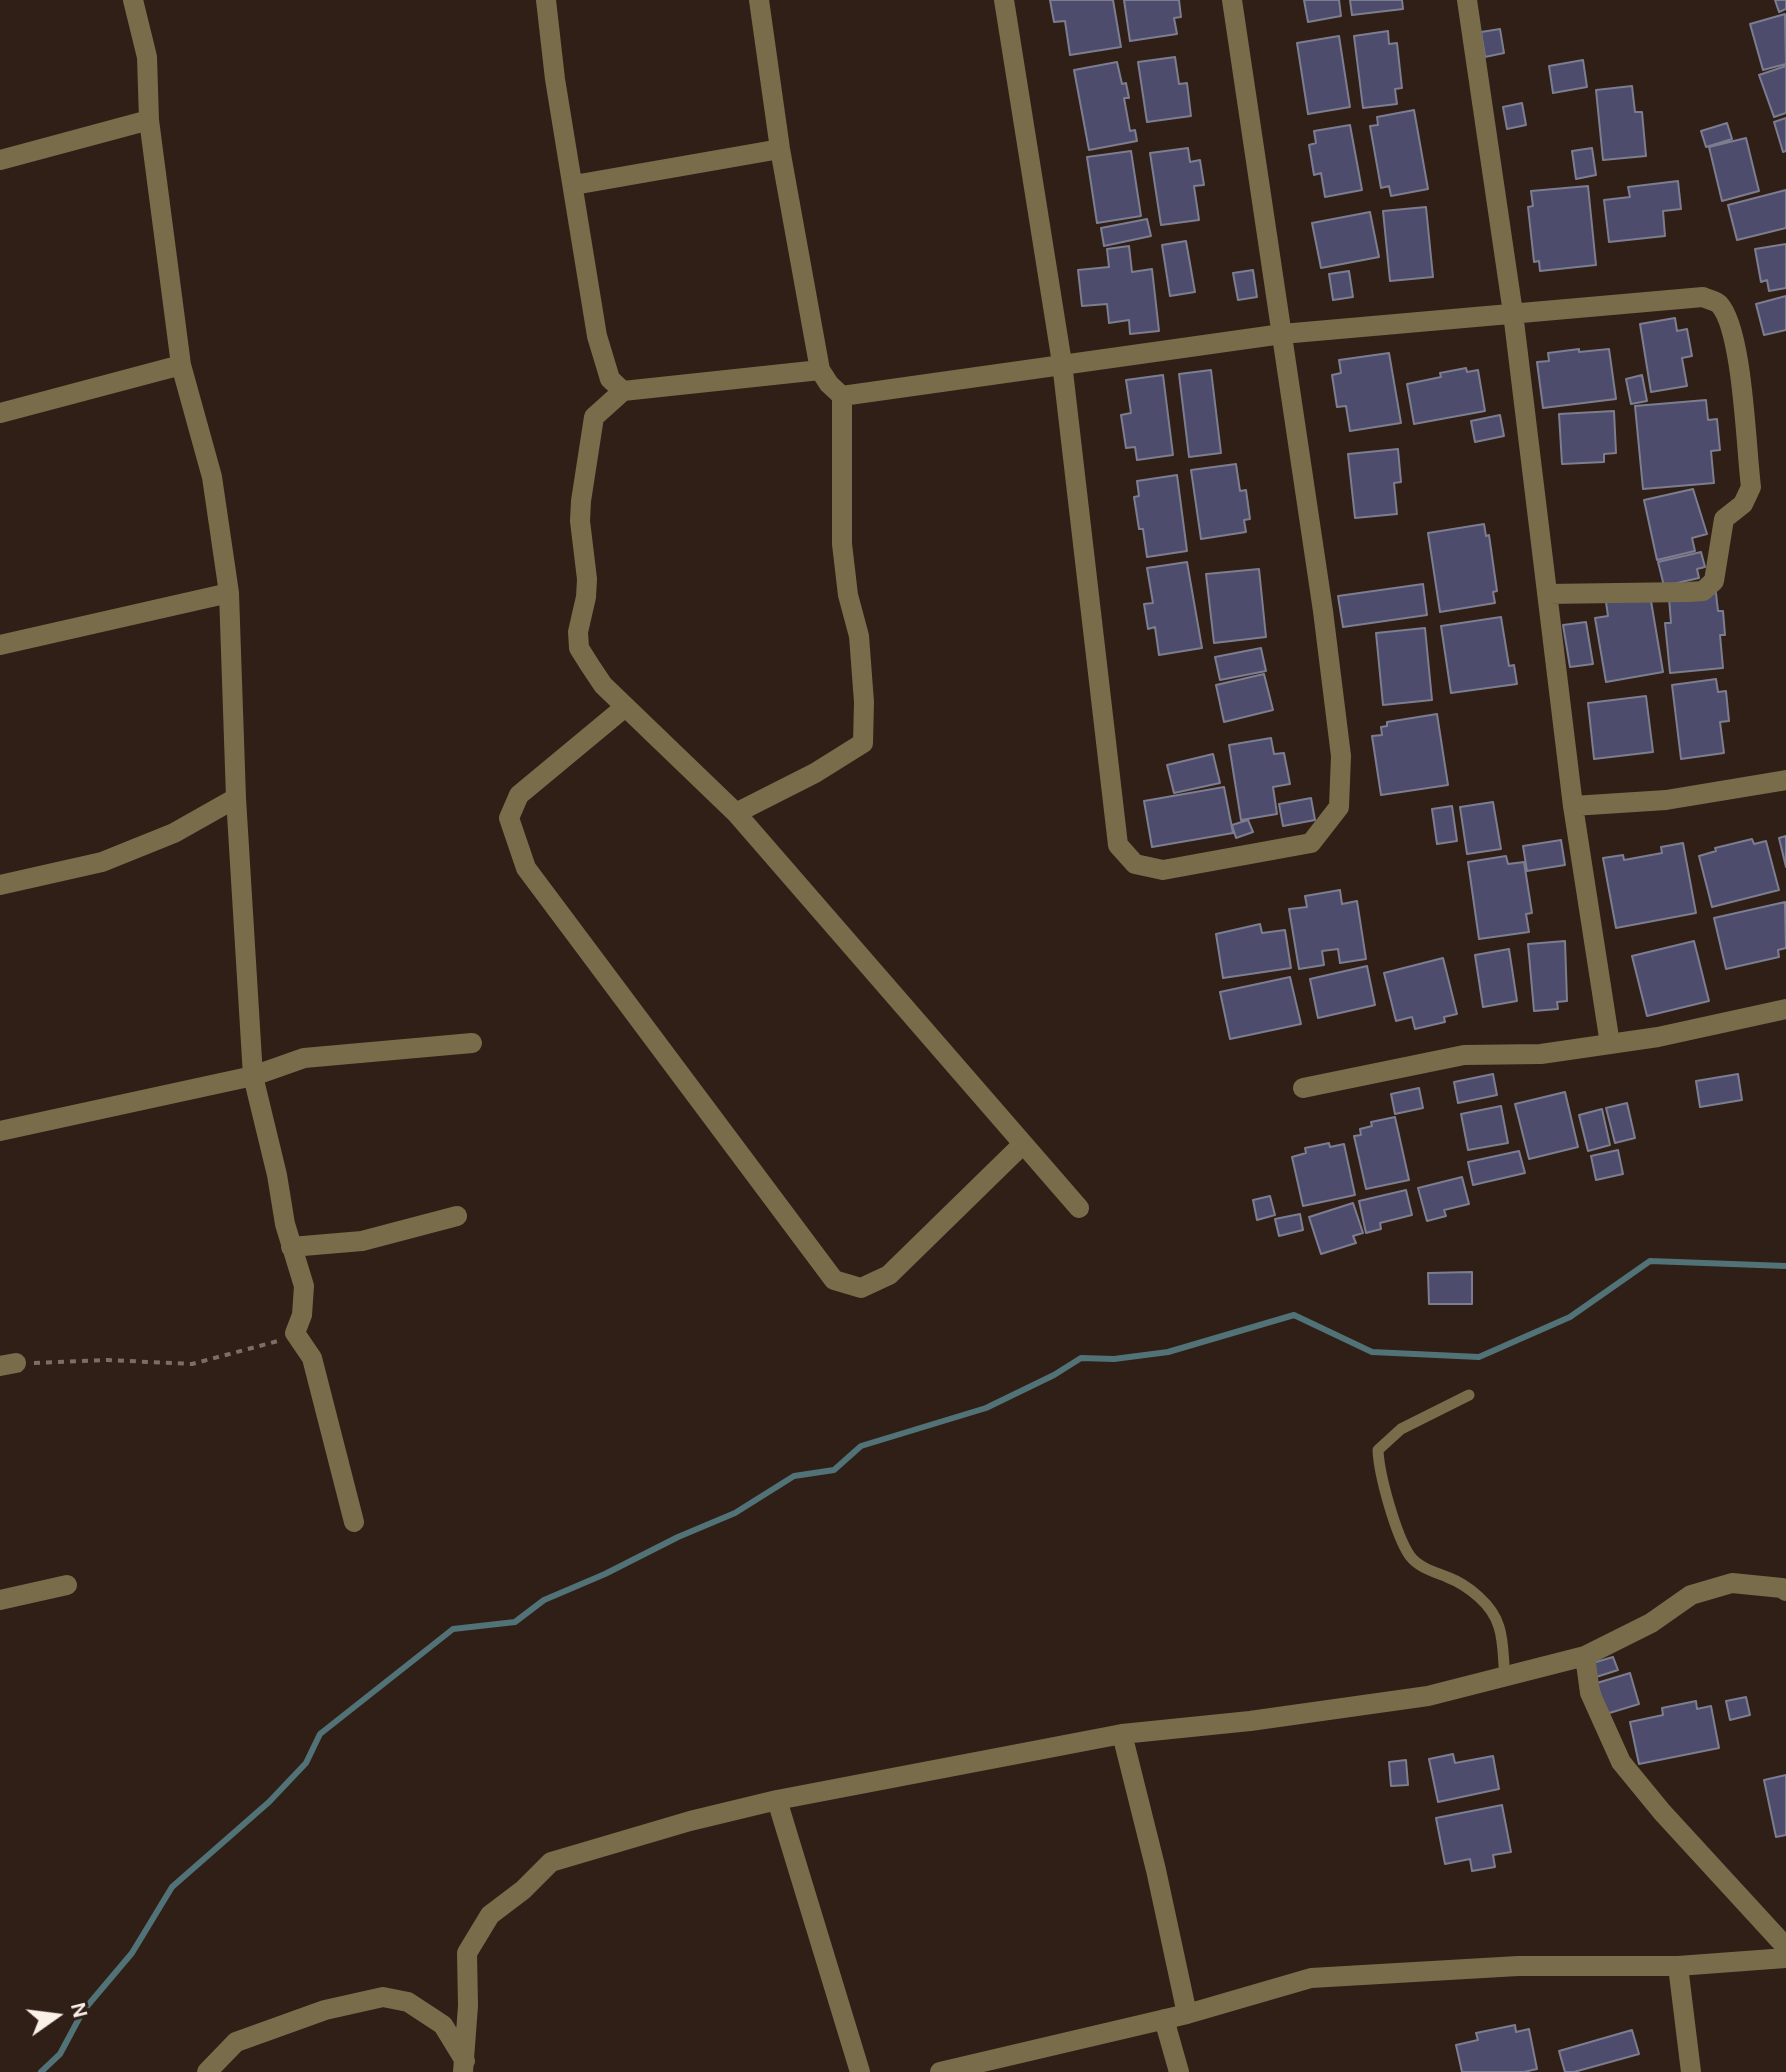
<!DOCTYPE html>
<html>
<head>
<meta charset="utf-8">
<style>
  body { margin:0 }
  #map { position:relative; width:1786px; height:2072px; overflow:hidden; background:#2f1f16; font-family:Karla,sans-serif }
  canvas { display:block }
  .north { position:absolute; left:16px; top:1976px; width:80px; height:80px; -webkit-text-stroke:6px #2f1f16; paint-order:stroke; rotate:76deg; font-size:22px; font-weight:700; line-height:32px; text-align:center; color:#faefe9 }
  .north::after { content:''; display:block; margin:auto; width:28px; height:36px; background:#faefe9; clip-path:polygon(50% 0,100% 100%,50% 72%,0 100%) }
</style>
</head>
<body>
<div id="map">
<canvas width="1786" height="2072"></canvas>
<div class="north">N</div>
</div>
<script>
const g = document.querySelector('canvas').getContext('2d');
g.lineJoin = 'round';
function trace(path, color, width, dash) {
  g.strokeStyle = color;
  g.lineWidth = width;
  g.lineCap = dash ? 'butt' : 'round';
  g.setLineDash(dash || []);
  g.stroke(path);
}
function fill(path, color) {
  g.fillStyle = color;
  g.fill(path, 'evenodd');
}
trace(new Path2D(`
  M41 2072 60 2054 83 2011 132 1953 172 1887 269 1802 306 1763 320 1734 453 1629 515 1622 544 1600 605 1574 678 1537 735 1513 794 1476 834 1470 861 1446 986 1408 1054 1375 1081 1358 1114 1359 1168 1352 1294 1315 1372 1352 1479 1357 1570 1317 1650 1261 1786 1266`), '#517276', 6);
const building = new Path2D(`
  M1050 0H1113L1121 47 1070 55 1065 21 1054 22Z
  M1124 0H1179L1181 17 1174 18 1177 34 1130 41Z
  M1304 0H1339L1341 16 1308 22Z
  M1350 0H1402L1403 9 1352 15Z
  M1775 0H1786V9L1779 12Z
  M1785 14 1786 64 1763 70 1750 24Z
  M1500 29 1504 53 1485 57 1481 32Z
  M1388 31 1389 44 1397 43 1402 88 1395 89 1397 104 1363 108 1354 36Z
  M1339 36 1350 107 1308 114 1297 43Z
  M1175 57 1179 84 1187 83 1191 116 1147 122 1138 62Z
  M1583 60 1587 87 1553 93 1549 66Z
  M1117 62 1122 84 1126 83 1129 98H1124L1130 131 1135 130 1137 141 1089 150 1074 70Z
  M1786 66V113L1774 117 1759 75Z
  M1632 86 1635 112H1642L1646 156 1603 160 1596 90Z
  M1522 103 1526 125 1507 129 1503 107Z
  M1414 110 1428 189 1391 196 1389 186 1381 188 1370 126 1378 125 1377 117Z
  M1786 118V151L1783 152 1774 122Z
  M1727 123 1732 139 1706 147 1701 131Z
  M1350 125 1362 190 1325 197 1321 173 1314 175 1309 145 1316 143 1314 131Z
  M1746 138 1759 191 1722 201 1709 147Z
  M1188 148 1190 162 1200 160 1204 185 1194 186 1199 220 1161 225 1150 153Z
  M1592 148 1596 175 1576 179 1572 151Z
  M1131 151 1141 216 1097 223 1087 157Z
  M1678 181 1681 209 1663 211 1665 236 1609 242 1604 200 1630 197 1628 187Z
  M1588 186 1596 265 1540 271 1539 261 1534 262 1528 207 1533 206 1531 191Z
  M1786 190V228L1737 240 1728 205Z
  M1426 207 1433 277 1390 281 1383 211Z
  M1370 212 1379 257 1321 268 1312 223Z
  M1147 219 1151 236 1104 246 1101 228Z
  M1186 241 1195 292 1170 296 1162 245Z
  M1786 244V288L1769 291 1767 280 1761 282 1755 249Z
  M1129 246 1132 272 1152 269 1159 331 1130 334 1129 320 1109 323 1107 304 1082 306 1078 270 1109 267 1107 249Z
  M1253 270 1257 297 1238 300 1233 273Z
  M1349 271 1353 297 1333 300 1329 274Z
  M1786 296V330L1764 335 1756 304Z
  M1675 318 1677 331 1687 329 1692 356 1682 358 1687 386 1651 392 1640 324Z
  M1579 349V352L1609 349 1616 399 1543 408 1537 362 1549 361 1548 353Z
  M1389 353 1401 423 1350 431 1346 406 1337 407 1332 375 1341 373 1339 360Z
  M1466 368 1467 372 1478 370 1485 411 1414 424 1407 384 1441 377 1440 373Z
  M1211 370 1221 453 1189 457 1179 374Z
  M1163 375 1173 455 1137 460 1135 447 1126 448 1121 415 1131 413 1126 380Z
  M1642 375 1647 401 1631 404 1626 379Z
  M1706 400 1708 420 1717 419 1720 450 1711 451 1714 483 1643 489 1635 406Z
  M1614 411 1616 453 1604 454V462L1562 464 1559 414Z
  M1500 415 1504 436 1475 442 1471 421Z
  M1398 449 1401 482 1394 483 1397 514 1355 518 1348 454Z
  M1236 464 1240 491 1246 490 1250 519 1244 520 1246 532 1201 539 1191 470Z
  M1177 475 1187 551 1147 557 1143 529H1139L1134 497 1139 496 1137 481Z
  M1693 489 1707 534 1692 538 1695 551 1657 560 1644 500Z
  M1484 524 1486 536 1489 535 1497 591 1493 592 1495 603 1440 612 1428 533Z
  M1701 552 1705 567 1697 569 1699 578 1664 586 1658 562Z
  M1187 562 1202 648 1159 655 1155 627 1148 629 1144 604 1153 603 1147 568Z
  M1259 569 1266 637 1214 643 1206 574Z
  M1423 584 1427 615 1343 627 1338 596Z
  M1716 593 1718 611H1723L1725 635H1720L1723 668 1670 673 1665 623H1671L1669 598Z
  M1650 595 1663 672 1606 682 1595 618 1608 616 1606 602Z
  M1501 617 1509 666 1514 665 1517 684 1451 693 1441 626Z
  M1586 622 1593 664 1570 667 1563 625Z
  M1425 628 1432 700 1383 705 1376 633Z
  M1261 648 1266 671 1220 680 1215 657Z
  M1264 674 1273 710 1224 722 1216 685Z
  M1716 679 1718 692 1726 691 1729 721 1720 722 1724 753 1681 759 1672 685Z
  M1646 696 1653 752 1594 759 1588 703Z
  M1437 714 1448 785 1381 795 1372 736 1382 735 1381 727 1387 726V722Z
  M1271 738 1274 754 1284 753 1290 784 1273 787 1277 814 1241 820 1229 745Z
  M1213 754 1220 783 1174 793 1167 765Z
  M1224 787 1233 833 1152 847 1144 801Z
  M1311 798 1315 820 1283 826 1279 804Z
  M1493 802 1501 849 1467 854 1460 807Z
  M1452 806 1457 841 1437 844 1432 809Z
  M1248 820 1253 832 1236 838 1232 825Z
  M1786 836V867L1779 838Z
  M1752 839 1754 844 1766 841 1779 890 1712 907 1699 856 1716 851 1715 848Z
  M1561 840 1565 865 1527 871 1523 846Z
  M1683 843 1696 913 1616 928 1603 858 1623 855 1624 860 1662 853 1661 847Z
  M1506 856 1508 864 1524 862 1532 913 1526 914 1529 932 1479 939 1468 862Z
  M1340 890 1342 904 1357 901 1366 959 1340 963 1338 949 1322 951 1324 965 1299 969 1289 909 1307 907 1305 896Z
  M1785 902 1786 948 1778 950 1779 957 1726 969 1714 918Z
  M1260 924 1262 933 1285 930 1291 968 1223 978 1216 934Z
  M1565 941 1567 1001 1557 1002 1558 1009 1534 1011 1528 944Z
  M1694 941 1709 1001 1647 1016 1632 956Z
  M1509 949 1517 1001 1483 1007 1475 955Z
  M1443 958 1457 1014 1444 1017 1445 1022 1415 1029 1412 1017 1396 1021 1384 973Z
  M1367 966 1375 1005 1318 1018 1310 979Z
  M1290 977 1301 1024 1230 1039 1220 992Z
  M1493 1074 1497 1095 1458 1103 1454 1082Z
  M1738 1074 1742 1100 1700 1107 1696 1081Z
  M1419 1088 1423 1108 1395 1114 1391 1094Z
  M1565 1092 1578 1147 1529 1159 1515 1104Z
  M1627 1103 1635 1138 1615 1143 1606 1108Z
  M1501 1106 1508 1143 1468 1150 1461 1114Z
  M1602 1109 1610 1145 1588 1151 1579 1115Z
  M1395 1117 1409 1180 1366 1189 1354 1136 1361 1135 1360 1129 1372 1126 1371 1122Z
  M1329 1143 1330 1147 1344 1144 1355 1195 1303 1206 1292 1157 1306 1153 1305 1148Z
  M1618 1150 1623 1174 1596 1180 1591 1156Z
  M1519 1151 1525 1173 1473 1185 1468 1162Z
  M1462 1177 1469 1204 1444 1210 1446 1216 1427 1221 1418 1188Z
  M1406 1190 1412 1215 1380 1223 1381 1229 1366 1233 1359 1201Z
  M1270 1196 1275 1215 1257 1220 1253 1200Z
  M1353 1203 1363 1233 1353 1236 1356 1243 1321 1254 1309 1217Z
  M1300 1214 1303 1230 1279 1236 1275 1219Z
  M1472 1272V1304H1429L1428 1273Z
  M1613 1657 1618 1670 1593 1678 1589 1664Z
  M1630 1673 1639 1704 1606 1714 1597 1683Z
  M1746 1697 1750 1715 1730 1720 1726 1701Z
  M1696 1701 1697 1709 1711 1706 1719 1748 1639 1764 1630 1722 1663 1715 1662 1708Z
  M1453 1754 1455 1763 1493 1756 1499 1789 1438 1802 1429 1759Z
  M1406 1760 1408 1785 1391 1786 1389 1762Z
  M1786 1775V1835L1776 1837 1764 1780Z
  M1502 1805 1511 1852 1493 1855 1495 1867 1472 1871 1470 1859 1445 1864 1436 1818Z
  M1515 2025 1516 2032 1529 2029 1537 2069 1524 2072H1462L1456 2045 1478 2040 1476 2033Z
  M1632 2030 1639 2054 1574 2072H1565L1559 2051Z`);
fill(building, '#4e4c6d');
trace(building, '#7d7d90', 2);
trace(new Path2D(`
  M34 1363 107 1360 192 1364 278 1341`), '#7c6e66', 4, [6, 6]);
trace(new Path2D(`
  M1469 1395 1401 1429 1378 1450C1379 1475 1396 1536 1410 1556 1419 1568 1435 1572 1447 1577 1468 1585 1493 1605 1499 1627 1504 1642 1503 1661 1505 1676`), '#786c4a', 11);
trace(new Path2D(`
  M133 0 147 57 149 120 181 365 212 477 229 593 236 798 253 1076 277 1175 285 1224 304 1286 302 1315 295 1333 312 1358 354 1522
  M546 0 555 79 597 336 610 379 623 391 820 370
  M1004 0 1062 363 1118 845 1135 864 1163 870 1311 843 1339 807 1341 756 1323 611 1232 0
  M1467 0 1513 313 1573 806 1610 1044
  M0 160 149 120
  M574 185 780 149
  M623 391 594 417 581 501 580 521 587 579 586 597 578 632 579 648 589 664 603 685 736 813 1079 1208
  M842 396 1282 334 1703 297C1707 299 1716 301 1719 304 1743 329 1746 449 1751 487L1743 504 1724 519 1714 581 1703 591 1688 592 1547 594
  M0 413 181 365
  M0 645 229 593
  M625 707 519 795 509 818 526 868 834 1280 861 1288 889 1275 1023 1144
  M1573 806 1666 800 1786 780
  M736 813 815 773 863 743 864 702 859 636 848 595 842 544V396L829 384 820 370 780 149 759 0
  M0 885 102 862 174 833 236 798
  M1303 1088 1464 1055 1541 1054 1658 1037 1786 1009
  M0 1131 253 1076 304 1058 472 1043
  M291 1247 362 1241 457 1216
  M0 1366 16 1363
  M0 1600 67 1585
  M1585 1656 1590 1693 1621 1762 1662 1812 1786 1947
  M777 1800 860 2072
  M1678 1966 1691 2072
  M1187 2014 1156 1870 1122 1734 1250 1721 1428 1696 1585 1656 1651 1623 1691 1595 1732 1583 1782 1588 1786 1591
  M1164 2019 1179 2072
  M207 2072 236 2042 325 2010 383 1997 408 2002 443 2025 465 2061
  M463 2072 468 2006 467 1953 490 1915 523 1890 551 1862 690 1821 777 1800 1122 1734
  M940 2072 1187 2014 1311 1978 1518 1966H1678L1786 1958`), '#786c4a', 20);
</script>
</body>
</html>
